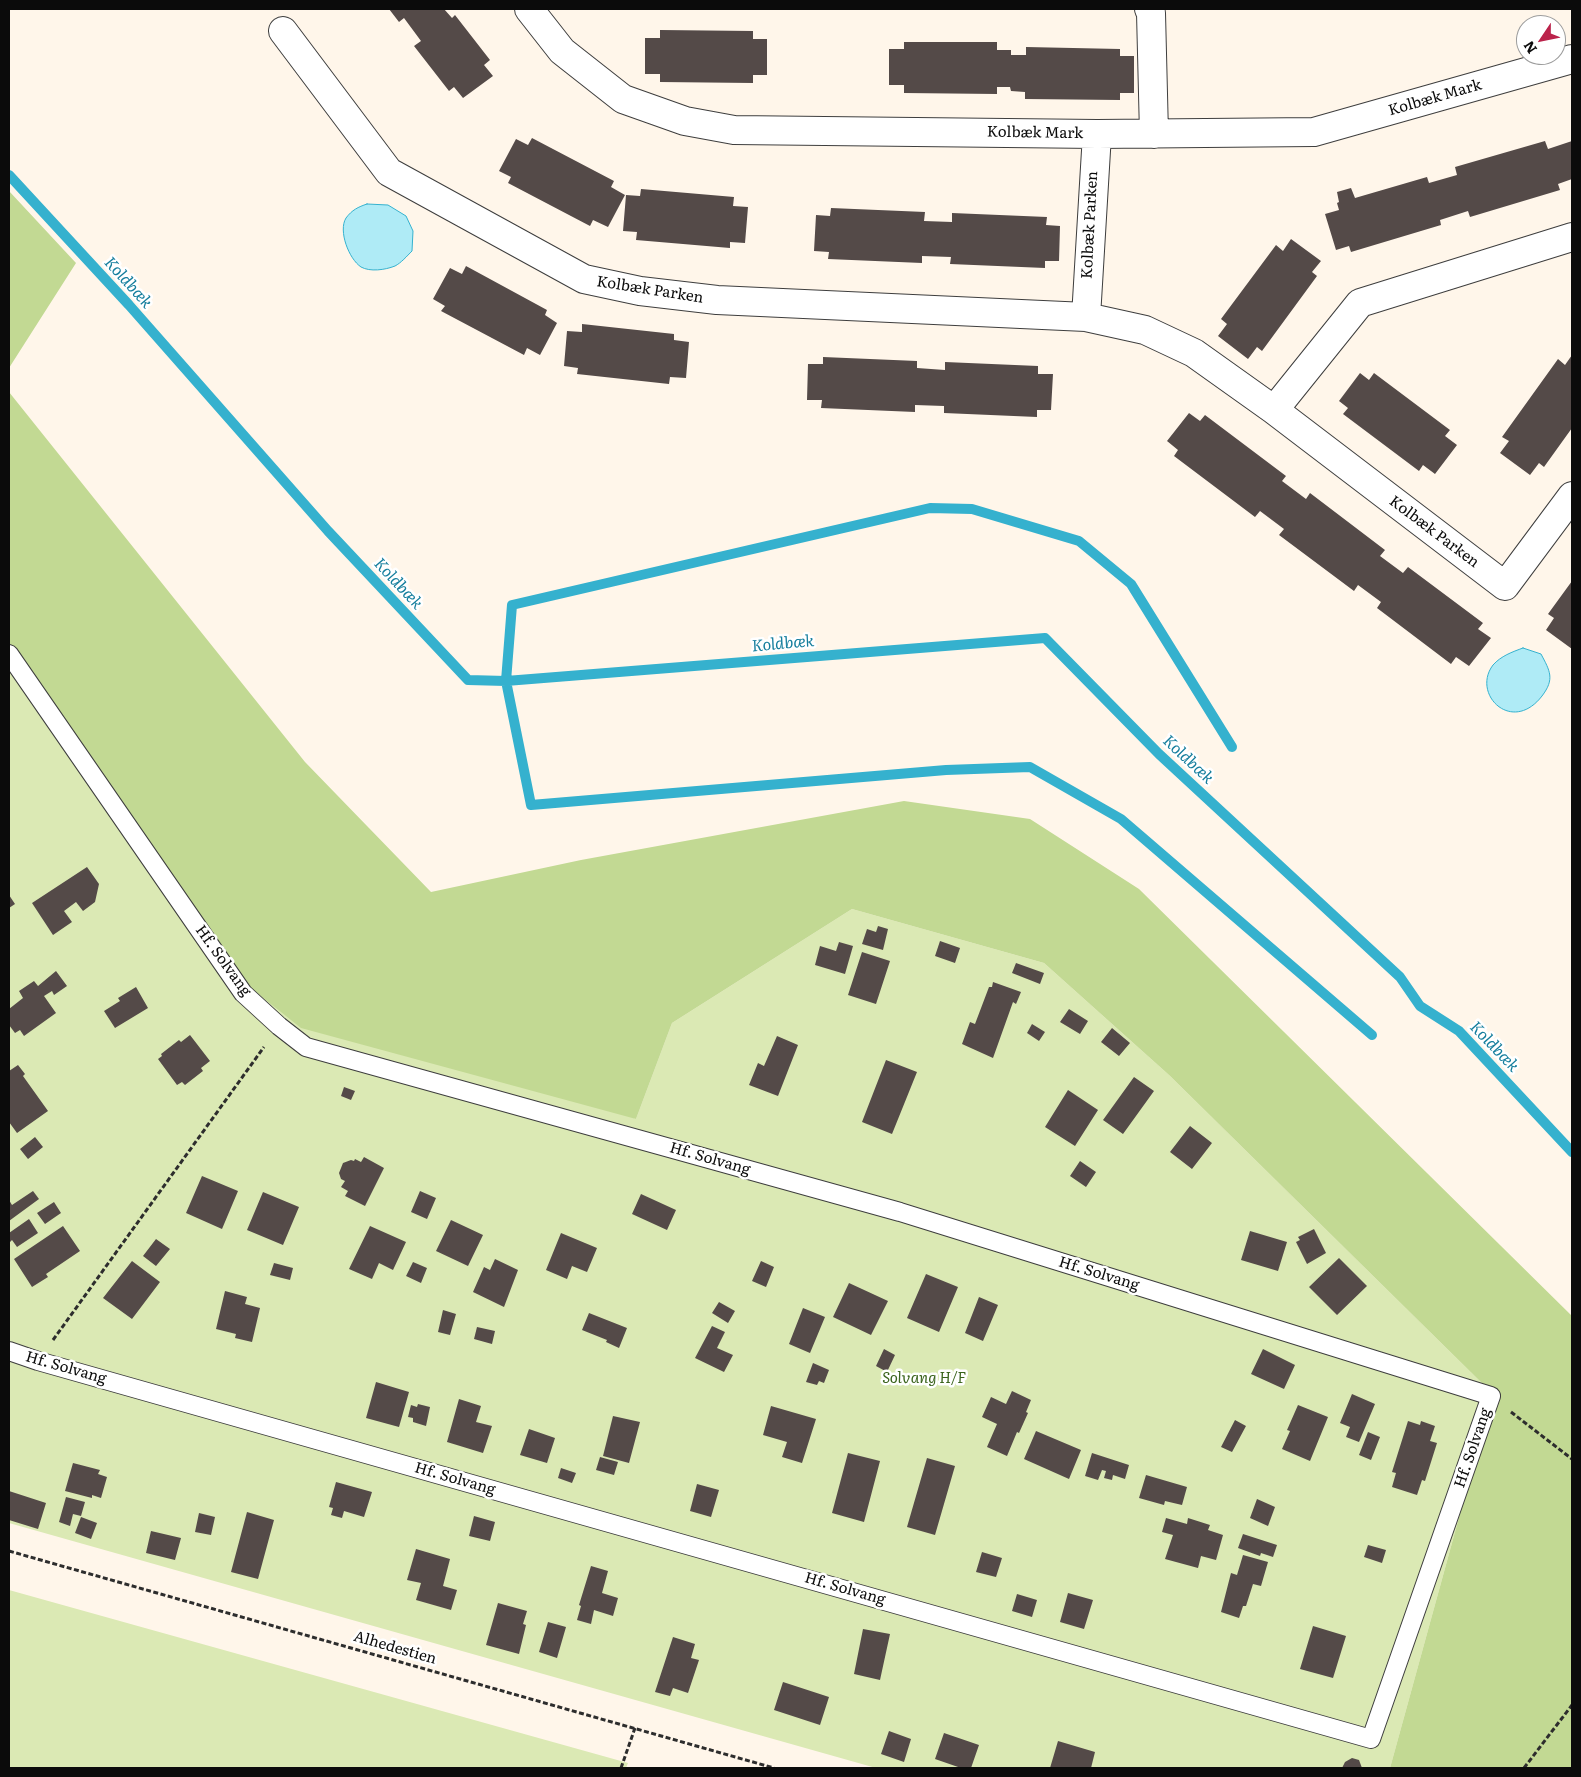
<!DOCTYPE html>
<html>
<head>
<meta charset="utf-8">
<style>
  body { margin:0 }
  #map { position:relative; width:1581px; height:1777px; overflow:hidden; background:#fff6ea; font-family:Literata,serif }
  canvas { display:block }
  .frame { position:absolute; inset:0; border:10px solid #0b0b0b; pointer-events:none }
  .north { position:absolute; left:1516px; top:15px; width:50px; height:50px; box-sizing:border-box; background:#fff; border:1px solid #9d9d9d; border-radius:50%; rotate:236deg; font-size:14px; font-weight:700; line-height:20px; text-align:center; color:#0b0b0b }
  .north::after { content:''; display:block; margin:auto; width:18px; height:22px; background:#bb234b; clip-path:polygon(50% 0,100% 100%,50% 72%,0 100%) }
</style>
</head>
<body>
<div id="map">
<canvas width="1581" height="1777"></canvas>
<div class="frame"></div>
<div class="north">N</div>
</div>
<script>
const g = document.querySelector('canvas').getContext('2d');
g.lineJoin = 'round';
function fill(path, color) {
  g.fillStyle = color;
  g.fill(path, 'evenodd');
}
function trace(path, color, width, dash) {
  g.strokeStyle = color;
  g.lineWidth = width;
  g.lineCap = dash ? 'butt' : 'round';
  g.setLineDash(dash || []);
  g.stroke(path);
}
function label(font, color, halo, rows, align = 'center') {
  g.font = font + ' Literata,serif';
  g.lineWidth = 5;
  g.setLineDash([]);
  g.textBaseline = 'middle';
  g.strokeStyle = halo;
  g.fillStyle = color;
  for (const [text, x, y, turn = 0] of rows) {
    g.save();
    g.translate(x, y);
    g.rotate((+turn || 0) * Math.PI / 180);
    g.textAlign = isNaN(turn) ? turn : align;
    if (halo) g.strokeText(text, 0, 0);
    g.fillText(text, 0, 0);
    g.restore();
  }
}
fill(new Path2D(`
  M9 643 208 936 636 1119 672 1023 852 909 1044 963 1169 1075 1493 1394 1390 1768H876L9 1523Z
  M9 1590 628 1763 626 1768H9Z`), '#dbe9b4');
fill(new Path2D(`
  M9 191 76 263 9 368Z
  M9 392 305 762 431 892 581 860 904 801 1030 819 1139 889 1572 1316V1768H1390L1493 1394 1169 1075 1044 963 852 909 672 1023 636 1119 301 1028 247 985 208 936 9 643Z`), '#c2d993');
const water = new Path2D(`
  M367 204 388 205 406 216 413 231 412 251C407 256 401 263 395 266 385 270 370 272 361 267 349 259 338 231 346 218 352 210 358 207 367 204Z
  M1523 648 1541 654C1550 671 1555 679 1542 696 1512 735 1471 694 1493 665 1501 656 1512 652 1523 648Z`);
fill(water, '#afebf6');
trace(water, '#35b1ce', 1);
trace(new Path2D(`
  M9 175 129 305 328 531 468 680 506 681 1045 638 1159 754 1400 977 1420 1006 1459 1031 1572 1152
  M1232 747 1131 584 1079 541 972 509 930 508 512 605 506 681 531 805 946 770 1030 767 1121 819 1372 1035`), '#35b1ce', 10);
fill(new Path2D(`
  M389 9H444L452 18 455 15 490 60 484 65 493 76 463 98 454 87 449 91 414 46 421 41 404 18 399 22Z
  M660 30 753 31V39H767V75H753V83L660 82V74H645V38H660Z
  M904 42H997V50H1011V55H1026V47L1120 49V56H1134V93H1120V100L1025 99V92L1011 91 1010 87H997V94L904 93V85H889V49H904Z
  M532 138 614 181 611 187 625 195 608 227 593 220 590 226 508 183 511 177 499 171 516 139 528 145Z
  M1545 141 1548 149 1572 141V179L1558 184 1560 190 1470 217 1468 211 1440 220 1441 225 1351 252 1349 246 1336 250 1325 214 1339 210 1337 203 1339 202 1337 192 1351 188 1355 198 1427 177 1429 183 1457 175 1455 167Z
  M641 189 734 197 733 206 748 207 745 243 730 242V248L636 240 637 232 623 231 626 195 640 196Z
  M831 208 925 212 924 221 952 222V213L1047 217 1046 225 1060 226 1059 261H1045V268L950 264 951 257 922 256V263L828 259 829 252 814 251 816 215 830 216Z
  M1291 239 1321 261 1312 272 1317 276 1262 351 1257 347 1248 359 1218 336 1227 324 1221 319 1276 245 1283 251Z
  M466 266 547 310 545 315 557 323 540 355 527 348 524 355 441 311 445 306 433 299 450 268 462 274Z
  M582 324 674 334V340L689 342 686 378 670 377 669 384 577 374 578 368 564 366 567 331 582 332Z
  M1572 355V428L1544 467 1539 463 1530 475 1500 453 1509 441 1502 437 1558 359 1565 365Z
  M823 357 917 361V368L945 370V362L1038 366V374H1053L1051 410H1037V417L944 413V406L915 405V412L821 408 822 400H807L808 364H823Z
  M1360 373 1369 380 1374 373 1450 430 1445 436 1457 445 1435 474 1423 465 1419 471 1343 414 1348 408 1339 401Z
  M1189 413 1200 421 1205 415 1286 476 1282 481 1306 499 1310 493 1385 550 1380 556 1403 573 1408 567 1483 623 1478 629 1491 638 1469 666 1456 657 1451 664 1377 608 1381 602 1358 585 1354 591 1279 535 1284 529 1260 511 1255 517 1174 456 1178 450 1167 441Z
  M1572 581V649L1546 630 1554 618 1548 614Z
  M87 867 99 884 95 902 83 911 76 902 64 911 72 922 53 935 32 903Z
  M9 895 15 904 9 908Z
  M878 926 888 929 883 950 862 944 867 929 876 932Z
  M940 941 960 948 955 963 935 956Z
  M839 942 853 946 845 974 815 965 820 946 836 951Z
  M862 952 890 961 876 1004 848 995Z
  M1016 963 1044 973 1040 984 1012 973Z
  M56 971 67 986 54 995 52 991 44 996 56 1013 24 1036 20 1030 15 1033 9 1025V1009L23 998 19 991 34 981 38 986Z
  M993 982 1021 992 1016 1004 1013 1002 993 1058 962 1044 970 1022 975 1024 989 987H992Z
  M136 987 148 1008 115 1028 104 1011 120 1001 118 998Z
  M1069 1009 1088 1021 1080 1034 1060 1022Z
  M1032 1024 1045 1032 1039 1041 1027 1033Z
  M1112 1028 1130 1043 1119 1056 1101 1042Z
  M190 1035 210 1061 201 1068 203 1071 185 1085 182 1082 177 1085 158 1059 162 1056 161 1054 179 1040 181 1042Z
  M777 1036 798 1045 778 1096 749 1085 758 1063 764 1066Z
  M886 1060 917 1072 892 1134 862 1122Z
  M18 1065 25 1074 23 1076 48 1111 17 1133 9 1122V1071Z
  M1134 1077 1154 1091 1123 1134 1103 1120Z
  M344 1087 355 1091 351 1100 341 1096Z
  M1068 1090 1098 1110 1075 1146 1045 1127Z
  M1190 1126 1212 1143 1192 1169 1170 1152Z
  M35 1137 43 1147 28 1159 20 1149Z
  M364 1157 384 1168 365 1206 345 1196 348 1191 341 1187 345 1181 341 1179 339 1173 343 1163 351 1160 354 1161 355 1159 361 1162Z
  M1080 1161 1096 1172 1086 1187 1070 1176Z
  M202 1176 238 1191 222 1229 186 1213Z
  M33 1191 39 1199 9 1221V1200L12 1205Z
  M420 1191 436 1198 427 1219 411 1212Z
  M263 1192 299 1207 283 1245 247 1230Z
  M641 1194 676 1210 667 1230 632 1214Z
  M54 1202 61 1213 45 1224 37 1213Z
  M29 1219 38 1233 17 1247 12 1240 9 1243V1233Z
  M451 1220 483 1235 468 1266 436 1251Z
  M63 1226 80 1251 46 1274 48 1277 32 1287 14 1259Z
  M370 1226 406 1242 393 1270 379 1263 372 1279 349 1269Z
  M1314 1229 1326 1253 1307 1264 1296 1242 1300 1240 1298 1237Z
  M1250 1231 1287 1242 1278 1271 1241 1260Z
  M561 1233 597 1248 587 1272 572 1266 567 1279 546 1270Z
  M156 1239 170 1249 156 1266 143 1256Z
  M1339 1258 1367 1286 1337 1315 1309 1287Z
  M495 1259 518 1270 504 1307 473 1292 484 1267 490 1270Z
  M132 1261 160 1282 132 1319 103 1298Z
  M761 1261 774 1267 766 1287 752 1281Z
  M413 1262 427 1268 421 1283 406 1276Z
  M274 1263 293 1268 290 1280 270 1275Z
  M926 1274 958 1287 939 1332 907 1318Z
  M849 1283 888 1301 871 1335 833 1317Z
  M225 1291 247 1297 245 1304 260 1308 252 1342 235 1338 236 1334 216 1329Z
  M979 1297 998 1305 983 1341 965 1333Z
  M719 1302 735 1311 728 1323 712 1313Z
  M803 1308 825 1317 810 1353 789 1344Z
  M443 1310 456 1314 450 1335 438 1332Z
  M589 1313 627 1328 619 1348 606 1342 607 1340 582 1330Z
  M712 1326 725 1332 717 1348 733 1355 724 1372 695 1358Z
  M477 1327 495 1331 492 1344 474 1339Z
  M884 1349 895 1355 887 1372 876 1366Z
  M1263 1349 1295 1365 1284 1389 1251 1374Z
  M813 1363 829 1370 824 1383 819 1381 817 1385 806 1382Z
  M376 1382 409 1392 399 1427 366 1418Z
  M1012 1391 1031 1400 1026 1412 1028 1413 1019 1433 1017 1432 1007 1456 987 1447 997 1424 982 1417 991 1397 1006 1404Z
  M1352 1394 1375 1404 1359 1442 1346 1437 1350 1427 1340 1423Z
  M459 1399 481 1406 476 1422 492 1426 483 1453 447 1442Z
  M418 1404 430 1407 426 1426 413 1422V1418L408 1417 411 1405 417 1407Z
  M1298 1405 1328 1417 1310 1461 1282 1449 1290 1431 1287 1430Z
  M771 1406 816 1419 802 1463 782 1457 787 1442 763 1435Z
  M613 1416 640 1422 629 1463 603 1456Z
  M1235 1420 1246 1426 1232 1452 1221 1447Z
  M1408 1421 1420 1425 1421 1421 1435 1426 1430 1441 1437 1443 1425 1481 1422 1480 1417 1495 1392 1487 1396 1473 1392 1472Z
  M529 1429 555 1438 547 1463 520 1455Z
  M1036 1431 1081 1450 1069 1479 1024 1459Z
  M1368 1432 1380 1437 1371 1460 1359 1455Z
  M848 1453 880 1461 864 1522 832 1513Z
  M1092 1453 1129 1465 1125 1479 1113 1475 1112 1480 1104 1478 1106 1471 1102 1470 1098 1480 1085 1476Z
  M600 1457 618 1462 614 1475 596 1470Z
  M927 1458 955 1466 935 1535 907 1527Z
  M73 1463 100 1470 98 1474 107 1477 101 1498 92 1495V1498L65 1491Z
  M561 1468 576 1473 572 1483 558 1478Z
  M1146 1475 1187 1487 1182 1505 1165 1501 1164 1505 1139 1498Z
  M336 1482 372 1492 364 1517 344 1511 342 1518 331 1515 333 1508 329 1507Z
  M697 1484 719 1490 711 1517 690 1511Z
  M9 1491 46 1503 38 1529 9 1520Z
  M66 1497 85 1502 81 1516 73 1514 70 1526 59 1522Z
  M1257 1499 1275 1507 1268 1526 1250 1518Z
  M247 1512 274 1520 258 1579 231 1572Z
  M199 1513 215 1517 211 1535 195 1532Z
  M474 1516 495 1522 490 1541 469 1536Z
  M81 1517 97 1523 91 1539 75 1533Z
  M1166 1518 1187 1524 1188 1518 1210 1525 1208 1530 1223 1535 1216 1560 1201 1556 1198 1568 1165 1559 1173 1535 1162 1532Z
  M151 1531 181 1538 175 1560 146 1553Z
  M1243 1534 1277 1545 1273 1557 1261 1553 1260 1556 1238 1548Z
  M1368 1545 1386 1550 1382 1563 1364 1557Z
  M416 1549 450 1559 443 1586 457 1590 451 1610 416 1600 421 1583 407 1580Z
  M982 1552 1002 1558 996 1577 976 1572Z
  M1243 1555 1268 1562 1261 1586 1253 1584 1246 1606H1243L1239 1618 1221 1612 1231 1573 1237 1575Z
  M591 1566 608 1571 602 1593 618 1598 613 1616 594 1610 591 1624 577 1620 581 1606 579 1605Z
  M1068 1593 1093 1600 1084 1629 1060 1622Z
  M1017 1594 1037 1600 1032 1617 1012 1611Z
  M498 1603 527 1611 523 1624 526 1625 519 1654 486 1645Z
  M548 1622 566 1627 557 1658 539 1652Z
  M1313 1626 1346 1636 1333 1678 1300 1669Z
  M863 1629 890 1634 880 1680 854 1674Z
  M673 1637 695 1644 691 1658 699 1660 688 1693 673 1688 670 1696 655 1692Z
  M783 1682 829 1697 820 1725 774 1710Z
  M889 1731 911 1739 904 1762 881 1754Z
  M944 1733 979 1745 971 1768H961L935 1759Z
  M1058 1741 1095 1752 1091 1768 1063 1767V1768H1050Z
  M1352 1758 1359 1760 1362 1768H1342L1345 1762Z`), '#544a48');
const service = new Path2D(`
  M9 654 243 993 279 1026 306 1047 900 1212 1491 1396 1371 1739 38 1361 9 1351`);
const minor = new Path2D(`
  M529 9 562 51 623 99 685 121 734 130 1097 134 1314 132 1572 59
  M1149 9 1151 13 1154 134
  M283 31 389 172 584 279 640 291 717 300 1086 317 1145 330 1194 353 1274 410 1505 586 1572 496
  M1086 317 1097 134
  M1274 410 1360 303 1572 237`);
trace(service, '#3e3e3e', 20);
trace(minor, '#3e3e3e', 30);
trace(new Path2D(`
  M53 1340 264 1047
  M1511 1412 1572 1459
  M9 1551 774 1768
  M621 1768 635 1728
  M1524 1768 1572 1705`), '#2d2d2d', 3, [5, 2.5]);
trace(service, '#fff', 18);
trace(minor, '#fff', 28);
label('15px', '#0b0b0b', '#fff', [
  ["Kolbæk Mark",1435,98,-16],
  ["Kolbæk Mark",1035,133,1],
  ["Kolbæk Parken",1090,225,-87],
  ["Kolbæk Parken",650,290,9],
  ["Kolbæk Parken",1434,532,37],
  ["Hf. Solvang",223,961,54],
  ["Hf. Solvang",710,1159,16],
  ["Hf. Solvang",1099,1274,17],
  ["Hf. Solvang",66,1368,16],
  ["Hf. Solvang",1473,1448,-71],
  ["Hf. Solvang",455,1479,16],
  ["Hf. Solvang",845,1589,16],
  ["Alhedestien",395,1648,16]
]);
label('italic 15px', '#3a631c', '#fff', [
  ["Solvang H/F",924,1379]
]);
label('italic 16px', '#157e9d', '#fff', [
  ["Koldbæk",128,283,48],
  ["Koldbæk",398,584,47],
  ["Koldbæk",783,644,-5],
  ["Koldbæk",1188,760,43],
  ["Koldbæk",1494,1047,46]
]);
</script>
</body>
</html>
